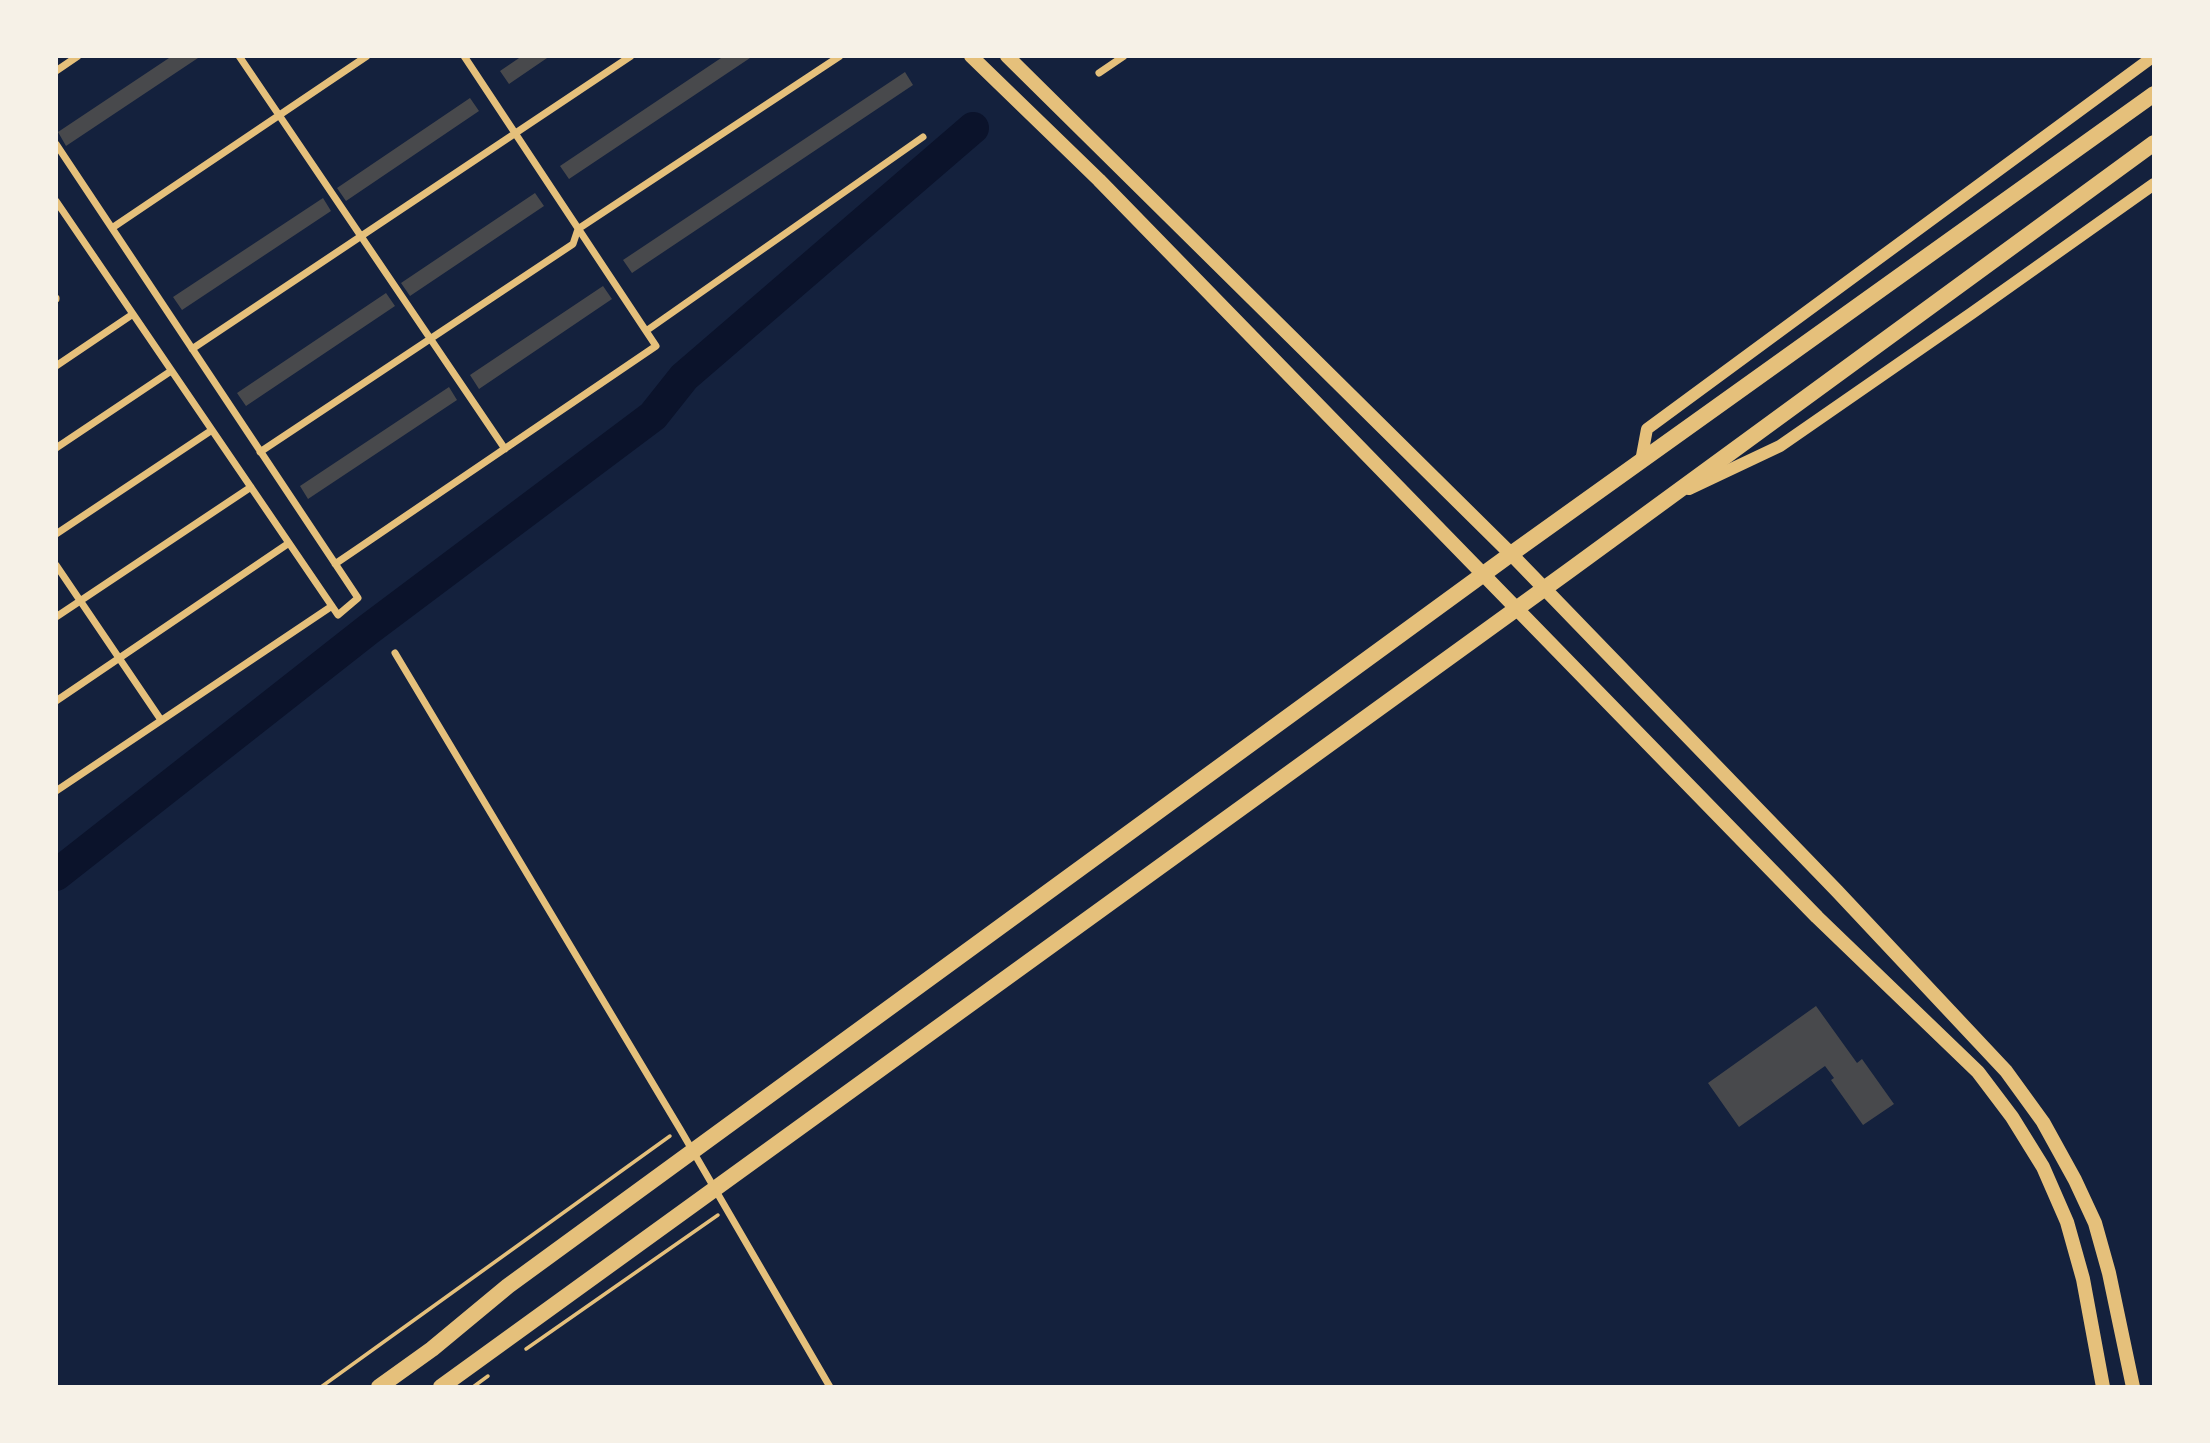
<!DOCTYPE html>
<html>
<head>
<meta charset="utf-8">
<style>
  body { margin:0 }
  #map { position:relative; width:2210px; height:1443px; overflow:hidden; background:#14213d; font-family:"Noto Serif",serif }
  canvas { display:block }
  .frame { position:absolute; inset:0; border:58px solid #f6f1e7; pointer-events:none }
</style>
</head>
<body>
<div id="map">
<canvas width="2210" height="1443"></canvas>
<div class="frame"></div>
</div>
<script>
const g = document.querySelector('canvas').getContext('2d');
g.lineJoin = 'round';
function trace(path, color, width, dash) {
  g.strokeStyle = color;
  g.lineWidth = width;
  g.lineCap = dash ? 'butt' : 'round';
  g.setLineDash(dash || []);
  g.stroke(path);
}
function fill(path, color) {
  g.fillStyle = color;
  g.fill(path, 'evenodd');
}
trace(new Path2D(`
  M56 875 369 629 653 416 684 377 973 128`), '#0b132b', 32);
fill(new Path2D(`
  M172 56H201L66 146 58 132Z
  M522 56H550L509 84 500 71Z
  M724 56H753L569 179 560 166Z
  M905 72 913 85 632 273 623 260Z
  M470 98 479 111 346 201 337 188Z
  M535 193 544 206 410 296 401 283Z
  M323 198 331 211 182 310 173 297Z
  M603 286 612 299 479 389 470 375Z
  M386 293 395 306 246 406 237 393Z
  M449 387 457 400 308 499 300 486Z
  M1816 1006 1857 1063 1862 1059 1894 1104 1863 1125 1831 1080 1834 1078 1825 1066 1739 1127 1708 1083Z`), '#48494c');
trace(new Path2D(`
  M526 1349 718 1215
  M321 1387 670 1136
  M473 1387 488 1376`), '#e5c07b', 3.5);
trace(new Path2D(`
  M239 56 505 449
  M464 56 646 331 923 137
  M56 71 78 56
  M1099 73 1124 56
  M56 144 358 598 338 615 56 201
  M112 228 367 56
  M56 298V299
  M192 349 631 56
  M56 366 133 314
  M56 448 171 371
  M260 452 573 244 578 229 840 56
  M56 534 212 430
  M335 564 656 346 646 331
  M56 565 161 720
  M56 617 251 487
  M395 653 680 1129 830 1387
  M56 701 289 543
  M56 791 332 606`), '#e5c07b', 7);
trace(new Path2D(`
  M1641 461 1647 429 2154 56
  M1689 489 1780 446 1972 313 2154 184`), '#e5c07b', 12);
trace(new Path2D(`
  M971 56 1099 180 1817 917 1978 1072 2012 1117 2043 1167 2067 1222 2083 1279 2103 1387
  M1007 56 1511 554 1837 891 2006 1071 2043 1122 2075 1180 2095 1223 2109 1273 2133 1387`), '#e5c07b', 14);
trace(new Path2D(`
  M379 1387 432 1349 508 1286 1511 554 2154 94
  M441 1387 1570 570 2154 143`), '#e5c07b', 16);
</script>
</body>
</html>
